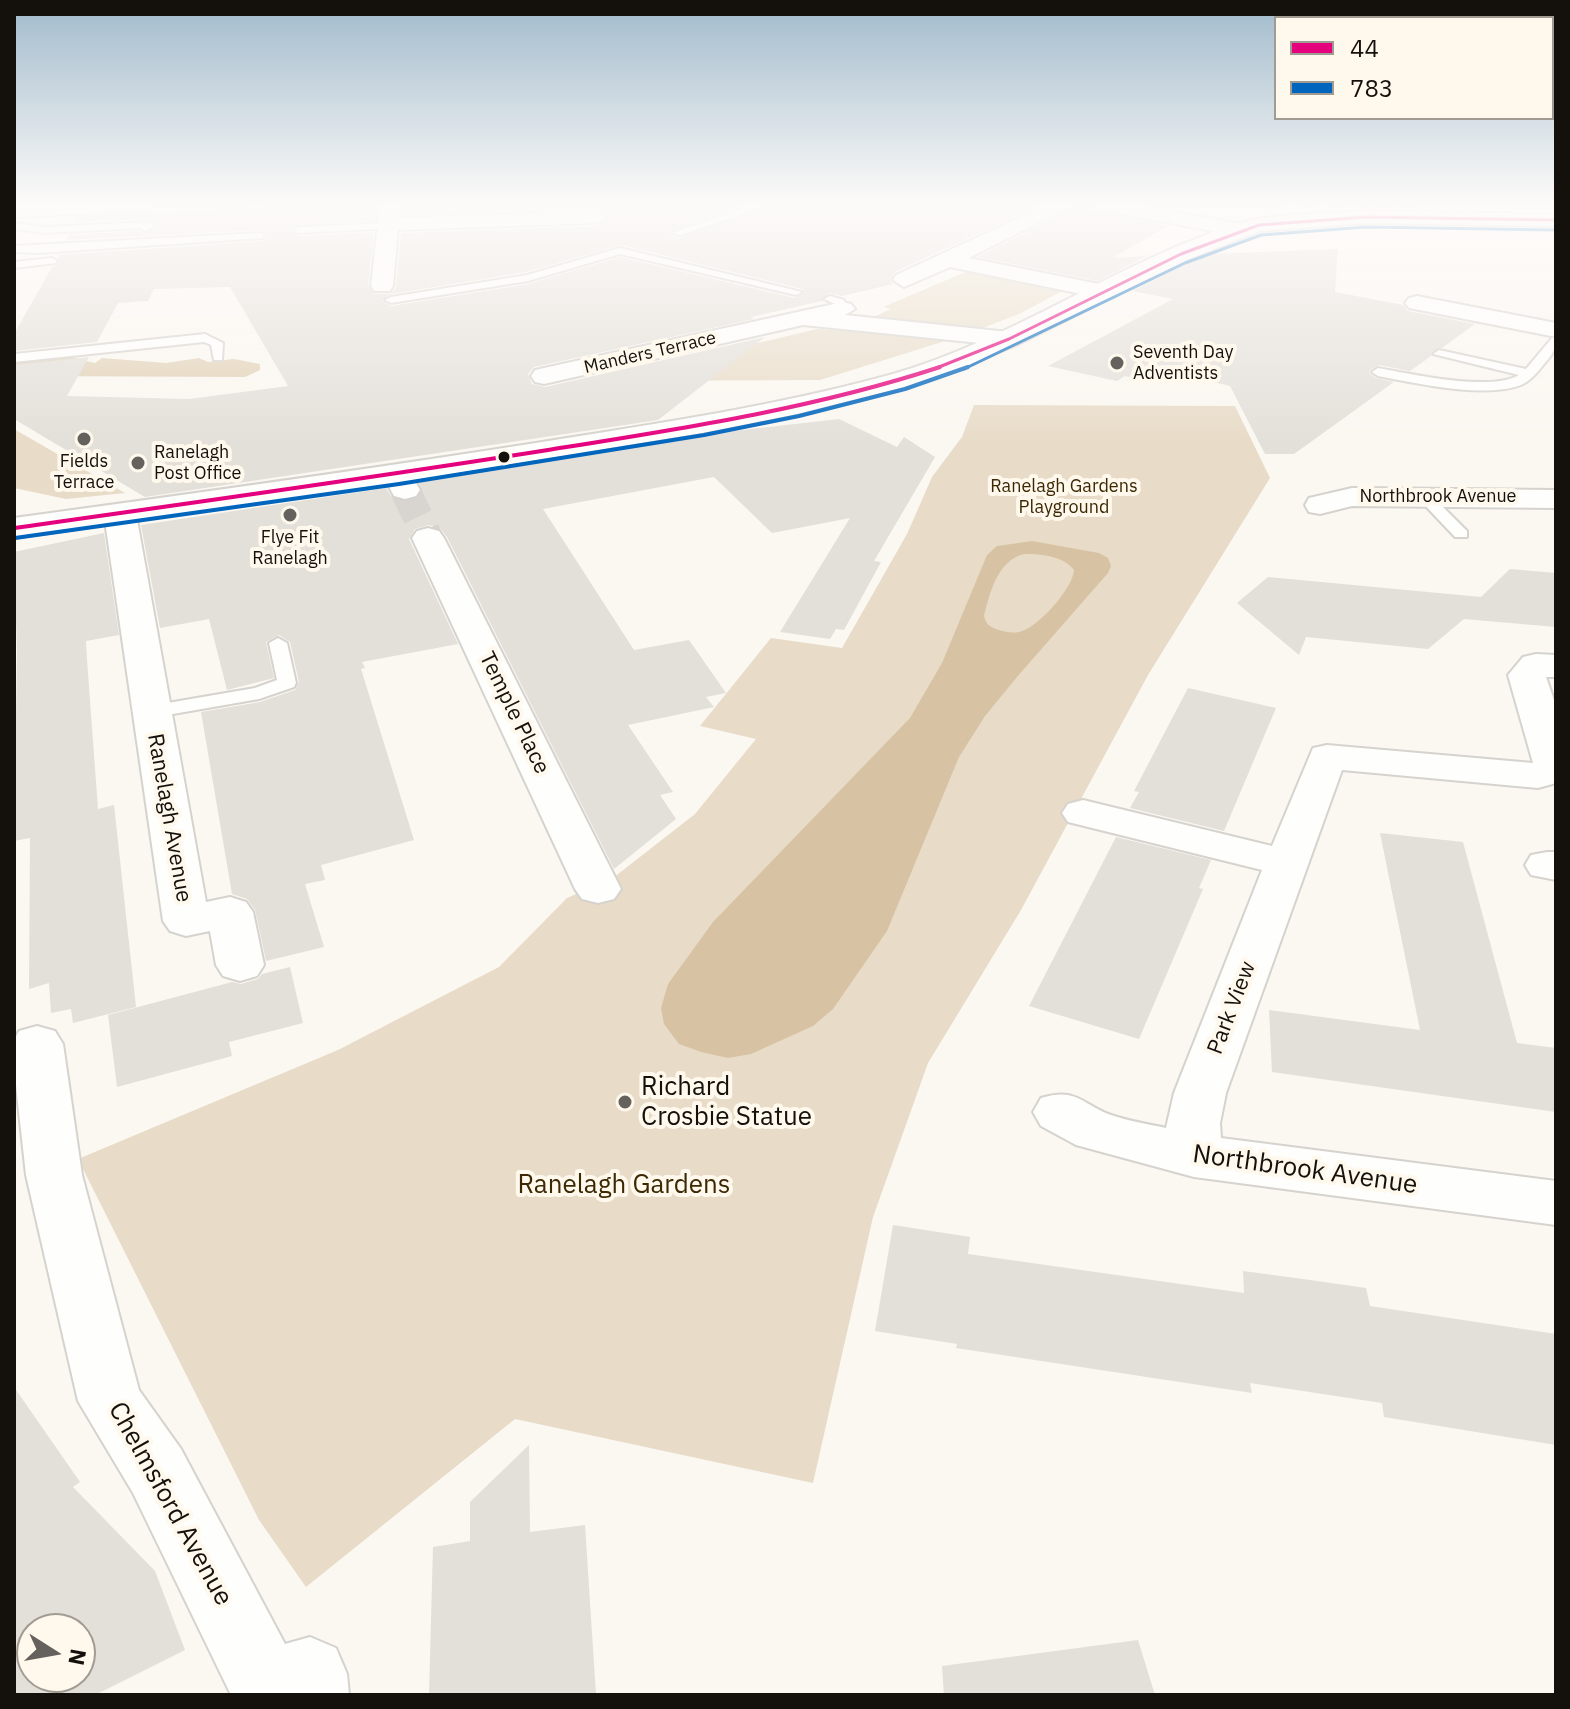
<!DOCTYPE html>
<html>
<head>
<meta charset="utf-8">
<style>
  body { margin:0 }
  #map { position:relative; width:1570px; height:1709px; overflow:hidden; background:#fbf7f1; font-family:"IBM Plex Sans",sans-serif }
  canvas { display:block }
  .frame { position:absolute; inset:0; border:16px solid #14110d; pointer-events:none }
  .legend { position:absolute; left:1274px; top:16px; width:280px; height:104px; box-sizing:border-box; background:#fff8ed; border:2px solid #a19c93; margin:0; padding:10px 14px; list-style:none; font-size:24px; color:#14110d }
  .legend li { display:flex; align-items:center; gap:16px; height:40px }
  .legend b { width:40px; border:2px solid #a19c93 }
  .north { position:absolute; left:16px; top:1613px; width:80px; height:80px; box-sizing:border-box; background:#fff8ed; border:2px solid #a19c93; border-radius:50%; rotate:101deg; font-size:22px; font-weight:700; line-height:32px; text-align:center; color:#14110d }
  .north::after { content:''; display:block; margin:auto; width:28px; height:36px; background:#65625d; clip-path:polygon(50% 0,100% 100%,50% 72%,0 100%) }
</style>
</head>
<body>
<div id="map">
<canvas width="1570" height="1709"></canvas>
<div class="frame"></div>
<ul class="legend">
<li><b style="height:10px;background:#e5007d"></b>44</li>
<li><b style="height:10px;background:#0065bd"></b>783</li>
</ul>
<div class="north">N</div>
</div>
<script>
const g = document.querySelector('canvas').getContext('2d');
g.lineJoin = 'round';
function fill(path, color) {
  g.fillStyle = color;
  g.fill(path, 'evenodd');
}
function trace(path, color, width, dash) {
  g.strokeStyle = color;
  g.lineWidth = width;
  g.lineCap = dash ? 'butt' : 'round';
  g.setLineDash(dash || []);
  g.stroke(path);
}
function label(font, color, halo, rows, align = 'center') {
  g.font = font + ' "IBM Plex Sans",sans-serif';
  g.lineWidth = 8;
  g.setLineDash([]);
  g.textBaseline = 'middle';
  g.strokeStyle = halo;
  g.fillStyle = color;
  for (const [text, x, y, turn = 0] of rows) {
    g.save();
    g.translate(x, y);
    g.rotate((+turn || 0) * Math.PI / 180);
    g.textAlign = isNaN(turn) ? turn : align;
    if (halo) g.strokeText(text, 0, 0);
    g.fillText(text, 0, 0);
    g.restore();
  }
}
fill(new Path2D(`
  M1261 205H1556V210L1272 206Z
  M975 268 1070 287 1019 314 980 329 860 323 891 309 883 307Z
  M817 329 955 338 820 380 599 381Z
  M974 405 1235 406 1270 478 1148 675 1021 910 928 1063 873 1217 813 1483 515 1419 306 1587 259 1520 78 1159 338 1050 499 967 567 898 613 878 695 814 756 739 700 726 771 638 842 648 907 534 932 477 962 437Z
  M14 429 125 493 66 499 14 488Z`), '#e8dcc8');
fill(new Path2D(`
  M67 356 95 363 102 358 166 363 199 358 208 362 234 359 260 364V370L245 377 14 376V362Z`), '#e2d1b7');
fill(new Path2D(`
  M1032 541 1099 553 1108 558 1111 566 1108 573 1017 677 985 716 959 757 887 931 833 1009 813 1026 751 1054 728 1058 701 1052 679 1044 664 1024 661 1008 668 984 713 922 910 718 942 663 987 555 997 546ZM1024 554C1042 554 1063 556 1074 570 1073 588 1039 626 1022 631 1014 634 1004 632 996 629 989 626 986 624 984 616 990 593 997 561 1024 554Z`), '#d7c3a3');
fill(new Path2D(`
  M281 205H377L375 221 299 224 291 229 299 236 374 232 368 286 374 294H390L396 288 401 233 596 226 609 218 596 208 402 215 403 205H743L669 232 671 236 680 238 770 205H1040L895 272 890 281 893 284 842 296 829 293 822 301 751 317 754 319 534 367 528 374 532 384 545 387 765 337 658 420 145 497 14 419V365L89 357 67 396 189 399 288 386 230 287 154 289 148 301 118 303 97 342 14 351V334L52 267 59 264 58 255 263 241 266 238 265 232 259 230 66 240 69 235 140 231 146 235 157 225 149 219 76 222 79 217ZM621 245 803 289 805 293 795 298 620 257 528 284 391 306 382 301 391 294 526 272Z
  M1076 206 1168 226 1112 258 1147 256 1097 281 978 257Z
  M1338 249 1335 292 1403 305 1408 311 1475 324 1442 348 1431 352V356L1410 371 1379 365 1370 370 1369 373 1376 378 1394 382 1294 454H1265L1230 386 1168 371 1148 382 1125 376 1117 381 1048 366 1173 299 1132 291 1190 262 1210 254Z
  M839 419 897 447 904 437 935 457 874 561 881 562 844 630 836 629 830 639 780 632 850 518 772 533 714 477 543 509 634 650 689 640 726 693 706 697 714 707 628 725 673 792 660 795 676 819 614 869 447 537 440 528 429 525 415 529 409 539 458 644 362 662 365 668 361 669 414 840 321 865 325 880 305 884 324 947 266 961 255 910 247 899 232 894 201 712 260 702 295 690 299 682 290 642 279 635 266 642 274 678 227 690 209 619 160 628 141 525 386 488 393 499 406 502 418 498 422 492 419 482 716 433Z
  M104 533 119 635 86 641 87 660 98 809 114 805 136 1007 73 1023 71 1009 51 1013 49 983 29 989 30 838 14 841 17 652 14 552Z
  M1510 569 1556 573V627L1464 619 1428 649 1306 637 1299 655 1237 603 1268 577 1481 597Z
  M1188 688 1276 708 1224 831 1130 808 1139 792 1134 791Z
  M1380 833 1463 842 1517 1043 1556 1048V1112L1272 1072 1269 1010 1420 1030Z
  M1116 837 1211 860 1199 888 1203 889 1139 1039 1029 1006Z
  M290 967 303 1023 229 1042 232 1056 117 1087 108 1015 232 982 241 984 258 979 262 974Z
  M893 1225 970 1237 968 1254 1244 1293 1243 1271 1303 1279 1366 1288 1370 1306 1556 1334V1445L1384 1417 1382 1403 1250 1383 1252 1393 956 1348 957 1344 875 1331Z
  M14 1387 80 1482 73 1487 155 1571 185 1650 95 1695H14ZM32 1629H80V1677H32Z
  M529 1445 530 1532 585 1525 596 1695H429L433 1547 470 1541V1502Z
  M1138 1640 1155 1695H944L942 1666Z`), '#e3dfd9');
trace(new Path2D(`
  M405 490 428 538`), '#d8d4cf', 30, [30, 15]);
const lane = new Path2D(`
  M752 205H767L681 235 672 233Z
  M149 222 154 225 146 232 141 228 45 233 14 229V223L45 227Z
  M388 223 393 226 392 228 299 233 294 230 299 227Z
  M259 233 263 234V238L39 253 14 252V246Z
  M620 248 802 292 796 295 620 254 528 281 391 303 385 300 391 297 527 275Z
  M52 258 57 261 56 263 14 268V262Z
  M830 296 844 300 847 311H839L835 304 824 299Z
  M205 334 223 343 222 360H214L211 345 204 342 14 362V354Z
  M1556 337C1556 350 1552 355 1544 364 1538 372 1530 381 1521 385 1486 399 1415 383 1378 376L1372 372 1378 368C1411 374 1491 392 1519 375L1433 354 1439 350 1526 369 1552 338Z
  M1424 491 1429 493 1467 531V537H1455L1419 499 1416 496Z
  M278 638 287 643 296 683 294 687 259 699 150 718 140 712 150 706 255 688 277 680 269 643Z`);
const street = new Path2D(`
  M14 205H157L147 211 14 217Z
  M380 205H400L399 218 596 211 606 217 596 223 398 230 393 286 390 291H374L371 286Z
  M1047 205H1073L969 258 1114 287 1117 292 1114 297 1106 299 950 267 904 287 893 280 896 275Z
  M1095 205H1138L1240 224 1250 230 1240 236 1105 211Z
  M1417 296 1556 323V337L1409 308 1405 303 1409 298Z
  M843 302 851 304 855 309 845 315 1009 332 1018 334 1021 339 1018 344 1009 346 803 325 544 384 535 382 531 376 535 370 544 368Z
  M397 465 408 468 420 490 416 496 405 499 394 496 382 474 386 468Z
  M1352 488 1556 490V508L1352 506 1320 514 1309 512 1305 505 1309 498Z
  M120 505 131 507 136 514 206 902 230 897 246 902 253 912 264 965 257 976 240 981 223 976 216 965 210 931 186 936 170 931 163 921 104 514 109 507Z
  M428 528 439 531 444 538 621 889 614 899 598 903 582 899 575 889 412 538 417 531Z
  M1536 654 1556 655V677H1546L1556 706V783L1538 788 1342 770 1226 1093 1220 1123 1221 1138 1556 1181V1225L1194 1177 1076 1145 1041 1126 1033 1112 1041 1098C1077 1087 1081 1104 1111 1115 1128 1121 1148 1124 1166 1128L1174 1093 1262 870 1068 822 1062 813 1068 804 1083 800 1272 846 1313 748 1327 745 1533 763 1508 675 1523 657Z
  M1547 852H1556V880L1531 875 1525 865 1531 855Z
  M37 1026 55 1031 63 1044 82 1175 139 1390 181 1449 285 1644 310 1637 336 1648 347 1674 349 1695H231L133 1493 78 1401 26 1175 14 1067V1040L19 1031Z`);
const secondary = new Path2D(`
  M1366 211 1556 214V226L1366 223 1260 231 1189 259 1018 344 964 367 912 385 797 414 702 433 397 483 14 538V518C190 494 366 470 542 442 660 423 778 406 893 374 1014 339 1116 263 1234 225 1275 212 1323 214 1366 211Z`);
trace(lane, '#d6d3ce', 4);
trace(street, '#d6d3ce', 4);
trace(secondary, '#d6d3ce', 4);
fill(lane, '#fefefd');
fill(street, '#fefefd');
fill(secondary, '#fefefd');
trace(new Path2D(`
  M934 369 1009 339 1181 254 1259 225 1366 217 1556 220`), '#e5007d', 3);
trace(new Path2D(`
  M14 528C192 503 371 478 548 450 680 429 812 409 940 367`), '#e5007d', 4);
trace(new Path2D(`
  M964 369 1185 263 1261 235 1366 227 1556 230`), '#0065bd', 3);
trace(new Path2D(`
  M15 538 399 484 704 435 799 416 905 389 968 367`), '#0065bd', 4);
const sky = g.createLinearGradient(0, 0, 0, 444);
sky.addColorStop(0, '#a1bacc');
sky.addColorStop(0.46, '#fdfbf9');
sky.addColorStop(1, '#fdfbf900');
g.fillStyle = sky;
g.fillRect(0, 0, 1570, 444);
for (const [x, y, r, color] of [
  [1117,363,8,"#65625d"],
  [84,439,8,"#65625d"],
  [504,457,7,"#14110d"],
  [138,463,8,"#65625d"],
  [290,515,8,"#65625d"],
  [625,1102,8,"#65625d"]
]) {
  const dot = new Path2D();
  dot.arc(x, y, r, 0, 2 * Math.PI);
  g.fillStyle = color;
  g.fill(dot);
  trace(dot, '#fff8ed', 3);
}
label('18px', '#14110d', '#fff8ed', [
  ["Manders Terrace",650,353,-13],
  ["Northbrook Avenue",1438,497]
]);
label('18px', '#14110d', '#fff8ed', [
  ["Seventh Day",1133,353],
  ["Adventists",1133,374],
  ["Ranelagh",154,453],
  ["Post Office",154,474],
  ["Fields",84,462,"center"],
  ["Terrace",84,483,"center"],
  ["Flye Fit",290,538,"center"],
  ["Ranelagh",290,559,"center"]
], 'left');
label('18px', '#3c2904', '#fff8ed', [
  ["Ranelagh Gardens",1064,487],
  ["Playground",1064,508]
]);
label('22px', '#14110d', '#fff8ed', [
  ["Temple Place",514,713,64],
  ["Ranelagh Avenue",169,818,80],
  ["Park View",1232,1008,-69]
]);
label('26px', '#14110d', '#fff8ed', [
  ["Richard",641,1087],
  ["Crosbie Statue",641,1117]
], 'left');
label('26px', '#14110d', '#fff8ed', [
  ["Northbrook Avenue",1305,1170,8],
  ["Chelmsford Avenue",170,1504,61]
]);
label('26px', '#3c2904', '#fff8ed', [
  ["Ranelagh Gardens",624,1185]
]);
</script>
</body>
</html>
